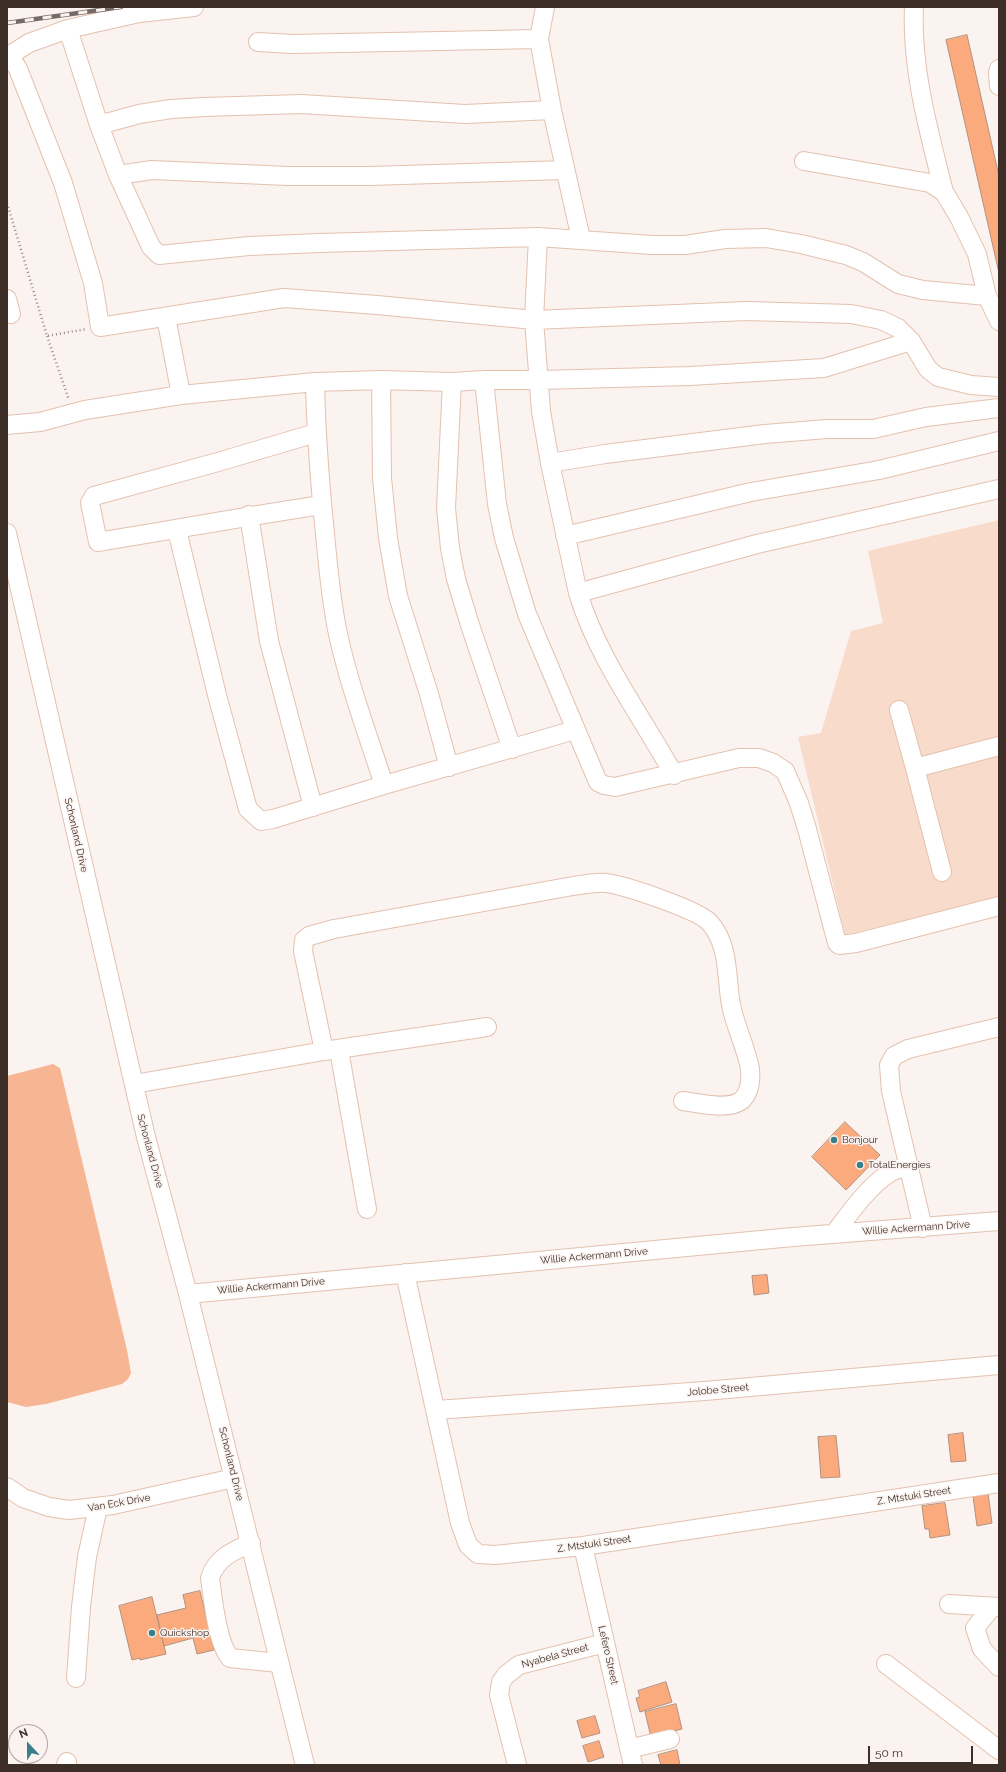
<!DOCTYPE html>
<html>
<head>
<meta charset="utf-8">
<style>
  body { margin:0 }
  #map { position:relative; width:1006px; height:1772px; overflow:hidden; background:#fbf3f0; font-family:Raleway,sans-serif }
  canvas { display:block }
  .frame { position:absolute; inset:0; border:8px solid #3d2f28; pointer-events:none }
  .north { position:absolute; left:8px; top:1724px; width:40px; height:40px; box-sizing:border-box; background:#fbf3f0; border:1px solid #afa5a0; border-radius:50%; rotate:338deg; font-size:11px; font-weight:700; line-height:16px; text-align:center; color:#3d2f28 }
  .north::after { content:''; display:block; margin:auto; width:14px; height:18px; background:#397e8b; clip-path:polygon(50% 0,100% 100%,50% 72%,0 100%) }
  .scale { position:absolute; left:868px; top:1746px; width:105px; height:18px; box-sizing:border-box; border:2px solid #3d2f28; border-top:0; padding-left:5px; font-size:12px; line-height:14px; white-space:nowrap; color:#3d2f28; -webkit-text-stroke:3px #fbf3f0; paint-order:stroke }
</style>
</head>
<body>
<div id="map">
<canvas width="1006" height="1772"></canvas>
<div class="frame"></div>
<div class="north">N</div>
<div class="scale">50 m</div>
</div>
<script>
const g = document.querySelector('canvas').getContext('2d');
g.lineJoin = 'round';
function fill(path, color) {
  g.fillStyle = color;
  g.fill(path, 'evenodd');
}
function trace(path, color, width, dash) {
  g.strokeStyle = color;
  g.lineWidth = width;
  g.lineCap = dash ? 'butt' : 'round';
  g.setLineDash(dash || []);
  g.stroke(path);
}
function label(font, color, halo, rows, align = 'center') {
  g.font = font + ' Raleway,sans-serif';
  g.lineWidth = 3;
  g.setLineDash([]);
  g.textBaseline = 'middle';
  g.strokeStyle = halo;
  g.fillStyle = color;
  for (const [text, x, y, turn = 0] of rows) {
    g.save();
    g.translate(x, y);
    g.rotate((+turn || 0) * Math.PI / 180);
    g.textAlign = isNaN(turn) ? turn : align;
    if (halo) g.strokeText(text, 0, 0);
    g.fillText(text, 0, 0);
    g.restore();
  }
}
fill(new Path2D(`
  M999 520V897L845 935 798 737 821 733 851 631 883 623 868 551Z`), '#f8dbcb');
fill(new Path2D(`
  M53 1064 60 1068 127 1350 131 1373 128 1379 122 1384 46 1404 26 1407 7 1402V1076Z`), '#f7b693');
const building = new Path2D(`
  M967 35 999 176V273L946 40Z
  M845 1122 880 1155 846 1190 812 1157Z
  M767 1275 769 1293 754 1295 752 1276Z
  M963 1433 966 1461 951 1462 948 1435Z
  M836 1436 840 1477 821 1478 818 1437Z
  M988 1493 992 1523 977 1526 973 1496Z
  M945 1503 950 1535 930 1538 929 1529H925L922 1506Z
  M200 1591 214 1650 197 1654 193 1638 164 1646 157 1615 186 1608 183 1595Z
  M152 1597 166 1654 140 1660V1658L132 1660 119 1606Z
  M666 1682 672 1702 640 1712 636 1698 640 1697 638 1691Z
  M676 1704 682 1729 651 1737 645 1712Z
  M595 1716 600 1733 582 1738 577 1721Z
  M599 1741 604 1757 588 1762 583 1746Z
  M677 1750 680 1765H661L658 1755Z`);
fill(building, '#fbaa7e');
trace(building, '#b3917f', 1);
const minor = new Path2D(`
  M545 7 539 39 552 110 581 239
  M914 7C911 69 929 132 944 192
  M68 29 99 125 118 175 151 247 159 255 249 246 319 243 538 237 652 245H685L725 239 766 238 801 244 846 255 863 262 898 284 923 290 987 296 999 321
  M258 42 292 44 539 39
  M9 55 18 69 63 183 93 283 100 327 284 298 377 305 534 320 747 311 851 314 881 320 898 328 911 341 928 369 938 377 971 385 999 387
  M7 57 29 43 68 29 139 13 194 7
  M999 69 998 73 999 86
  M99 125 139 114 171 109 204 107 301 104 465 114 552 110
  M804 161 930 183 944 192 959 217 977 254 987 296
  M118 175 152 170 288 176H369L565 170
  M538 237 534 320 541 411 550 463 578 593C598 659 641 715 674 775
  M7 299 11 314
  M166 317 181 395
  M381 380 382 478 388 538 398 596 429 694 449 767
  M484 380 497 504 504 538 527 614 598 782 604 785 615 787 739 758H759L773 763 785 771 799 803 807 829 837 943 839 945 856 943 999 906
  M452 382 446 508 450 548 456 579 470 625 512 749
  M7 425 40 422 85 410 181 395 315 382
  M316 433 218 462 94 496 90 503 98 542C173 530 247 516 322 505
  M550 463 605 454 765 434 827 429H873L926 417 999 408
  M249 515 269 641 313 807
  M177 530 217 695 248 809 261 821 273 819 384 785 575 730
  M7 533 146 1137 188 1294 305 1765
  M565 536 751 492 879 470 999 441
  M578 593 757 544 999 489
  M899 710 915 768 999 746
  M915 768 942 872
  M384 785C368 735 349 685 338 634 331 601 328 567 325 534 320 484 316 433 315 382L381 380 452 382 484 380H540L690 376 824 368 911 341
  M339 1050 367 1209
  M324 1051 303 951 304 940 309 936 334 929 573 886C583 885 595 882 606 883 624 885 699 910 710 923 730 946 726 978 731 1005 735 1026 746 1047 750 1069 751 1079 750 1092 742 1100 729 1111 698 1103 683 1101
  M134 1084 324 1051 487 1027
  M923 1228 891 1091 889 1065 894 1056 908 1049 999 1027
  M834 1234C849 1214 869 1185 891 1172 896 1169 903 1168 909 1167
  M405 1273 460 1523 468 1545 478 1554 495 1555 583 1546 999 1483
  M188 1294 793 1237 999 1221
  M436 1410 705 1391 999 1365
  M7 1487 23 1498 49 1507 69 1510 113 1505 234 1478
  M251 1543C233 1551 216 1558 210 1578 213 1599 217 1642 230 1658L279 1663
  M583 1546 633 1765
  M949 1604 999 1607
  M992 1607 975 1628 982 1649 999 1667
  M886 1664 999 1750
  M76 1678 81 1607 87 1557 98 1507
  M629 1749 670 1739
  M66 1765 67 1762
  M517 1765 499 1695 501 1682 506 1675 519 1665 605 1643`);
trace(minor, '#e4c1ae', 20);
trace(new Path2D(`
  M7 203 47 336 86 329
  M47 336 69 400`), '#968b85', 2.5, [1, 3]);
trace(minor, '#fff', 18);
const rail = new Path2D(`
  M7 23 121 7`);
trace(rail, '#776b65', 4.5);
trace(rail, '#fbf3f0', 3, [9]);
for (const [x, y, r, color] of [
  [834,1140,4,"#397e8b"],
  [860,1165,4,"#397e8b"],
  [152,1633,4,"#397e8b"]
]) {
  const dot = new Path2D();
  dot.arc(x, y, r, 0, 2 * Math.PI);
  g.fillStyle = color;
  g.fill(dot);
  trace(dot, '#fbf3f0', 1.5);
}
label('10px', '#3d2f28', '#fbf3f0', [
  ["Schonland Drive",76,835,77],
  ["Schonland Drive",150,1151,75],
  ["Willie Ackermann Drive",916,1228,-4],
  ["Willie Ackermann Drive",594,1256,-5],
  ["Willie Ackermann Drive",271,1286,-5],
  ["Jolobe Street",718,1390,-5],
  ["Schonland Drive",231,1464,76],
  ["Z. Mtstuki Street",914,1496,-9],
  ["Van Eck Drive",119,1503,-10],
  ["Z. Mtstuki Street",594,1544,-8],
  ["Lefero Street",608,1655,77],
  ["Nyabela Street",555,1656,-15]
]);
label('10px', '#3d2f28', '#fbf3f0', [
  ["Bonjour",842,1140],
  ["TotalEnergies",868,1165],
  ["Quickshop",160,1633]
], 'left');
</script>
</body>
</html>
